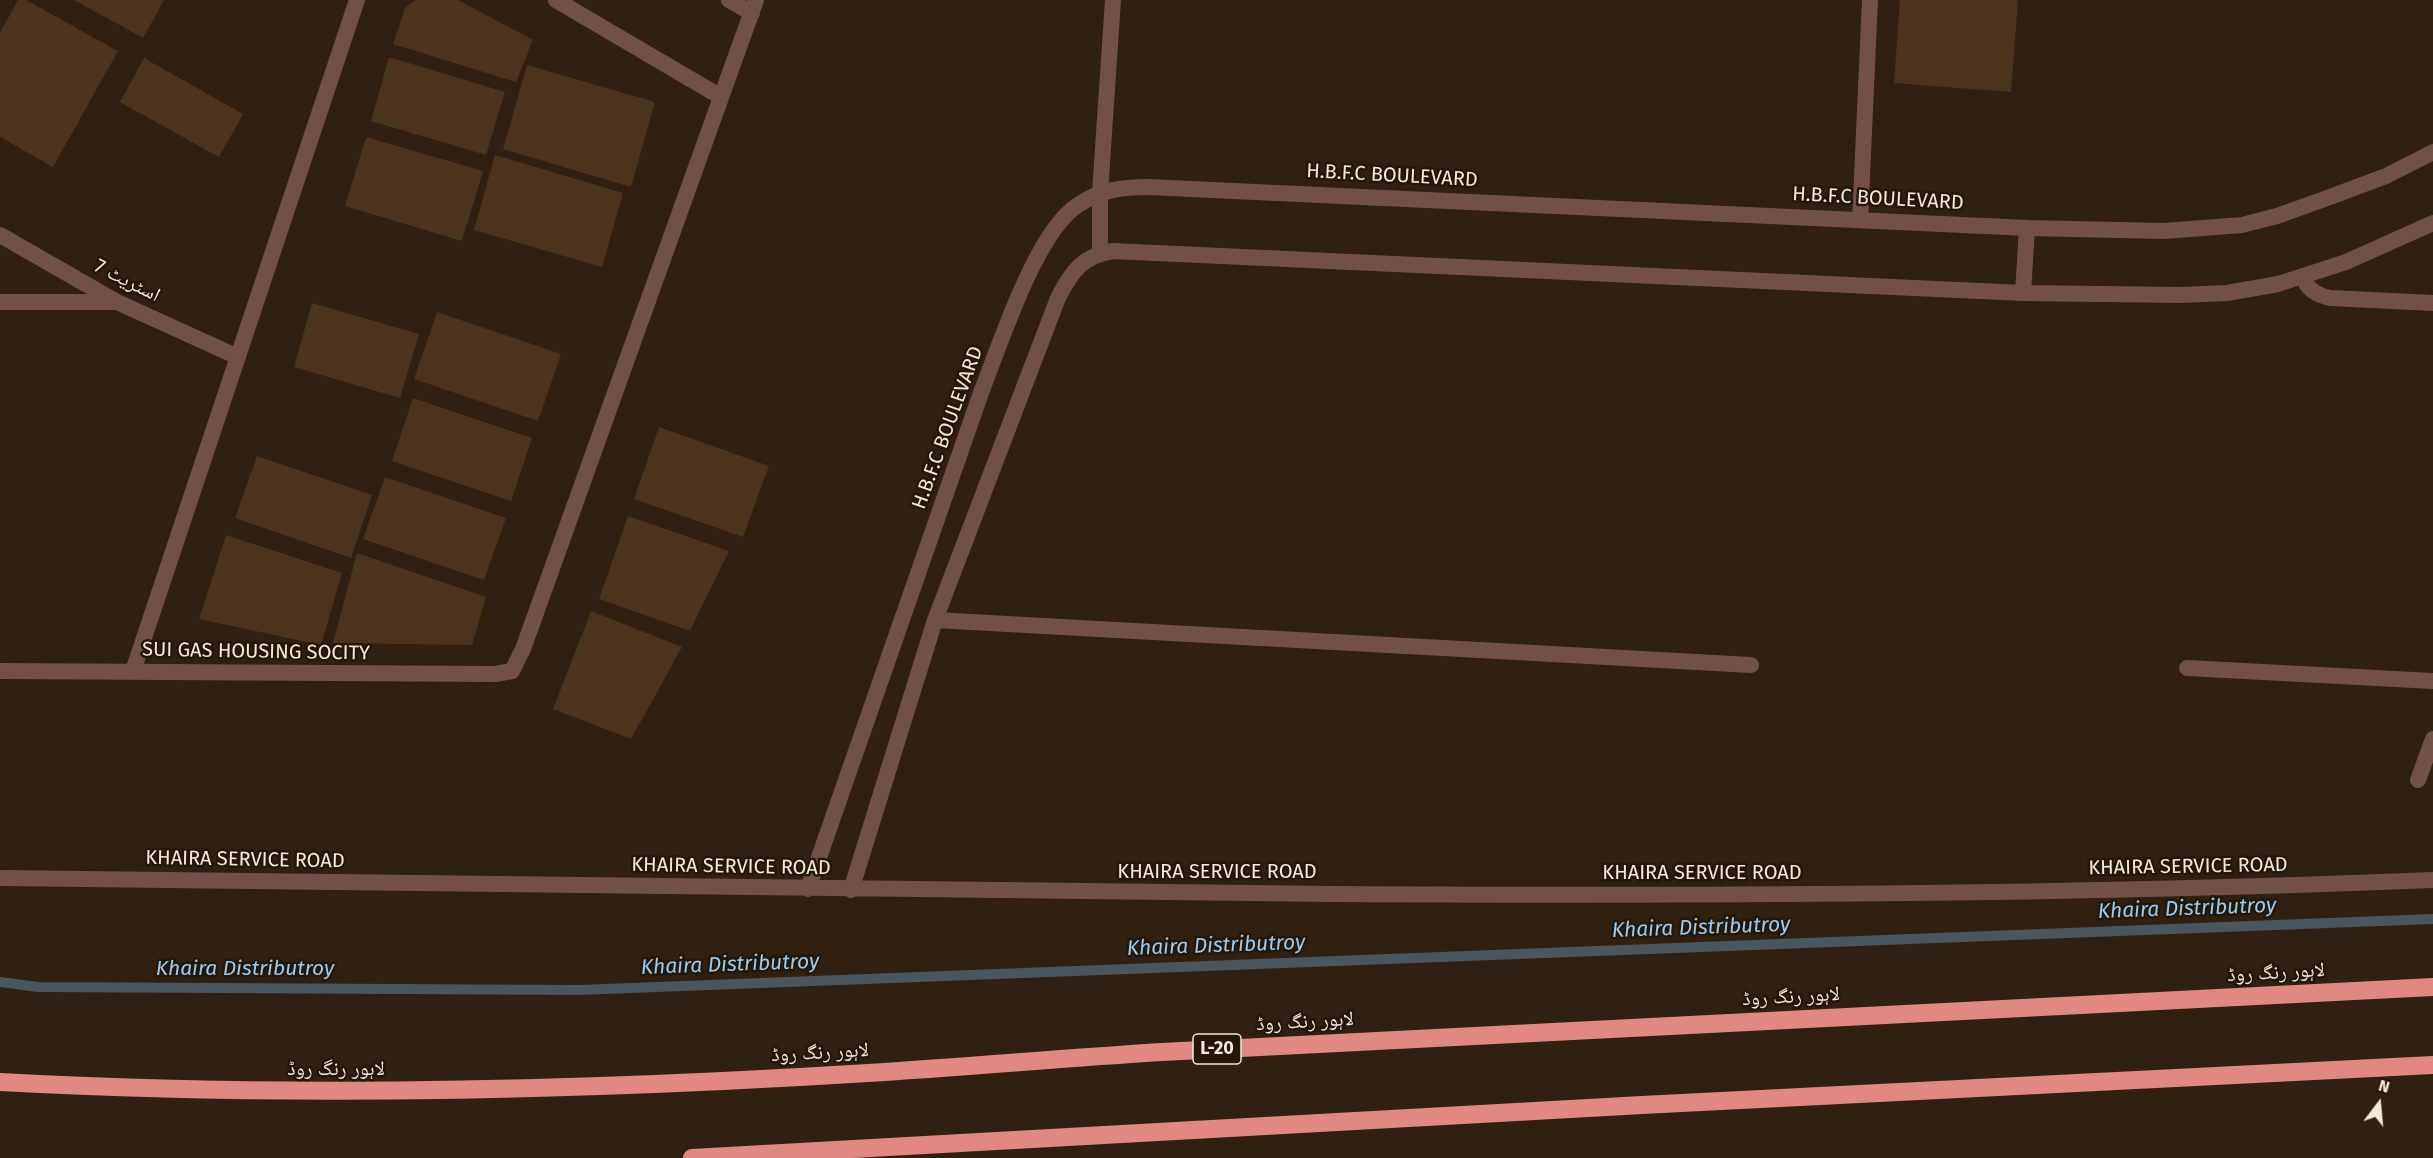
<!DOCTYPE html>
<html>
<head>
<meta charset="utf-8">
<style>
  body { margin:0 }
  #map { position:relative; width:2433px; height:1158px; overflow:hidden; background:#2f2011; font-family:"Fira Sans",sans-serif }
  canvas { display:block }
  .north { position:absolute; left:2349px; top:1074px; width:60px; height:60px; -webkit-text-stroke:4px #251708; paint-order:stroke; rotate:16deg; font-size:16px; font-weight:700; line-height:24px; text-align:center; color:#f2e8de }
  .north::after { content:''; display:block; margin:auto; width:21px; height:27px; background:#f2e8de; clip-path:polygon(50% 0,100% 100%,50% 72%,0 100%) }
</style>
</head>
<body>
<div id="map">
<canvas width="2433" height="1158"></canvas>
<div class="north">N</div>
</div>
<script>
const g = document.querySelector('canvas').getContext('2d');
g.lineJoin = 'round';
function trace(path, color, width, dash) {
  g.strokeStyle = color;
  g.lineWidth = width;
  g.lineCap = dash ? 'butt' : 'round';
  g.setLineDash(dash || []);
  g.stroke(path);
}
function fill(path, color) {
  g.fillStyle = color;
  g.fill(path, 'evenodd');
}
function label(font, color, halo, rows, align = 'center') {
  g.font = font + ' "Fira Sans","Noto Naskh Arabic",sans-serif';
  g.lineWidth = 5;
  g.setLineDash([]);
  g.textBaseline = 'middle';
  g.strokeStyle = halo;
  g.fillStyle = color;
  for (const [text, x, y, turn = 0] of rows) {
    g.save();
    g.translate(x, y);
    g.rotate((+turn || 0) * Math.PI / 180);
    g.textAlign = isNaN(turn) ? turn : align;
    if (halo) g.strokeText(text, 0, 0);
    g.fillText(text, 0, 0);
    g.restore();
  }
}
trace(new Path2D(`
  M0 982 38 987 579 990 2433 919`), '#49555f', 10);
fill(new Path2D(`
  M18 0H26L118 51 53 167 0 137V33Z
  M74 0H164L143 38Z
  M416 0H458L533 40 516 82 393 44 405 8Z
  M1900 0H2018L2011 92 1894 83Z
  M389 57 505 92 486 155 371 121Z
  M144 58 243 114 219 157 120 102Z
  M527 65 655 102 631 187 503 149Z
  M366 137 483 171 462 241 345 206Z
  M495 155 623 193 602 267 474 230Z
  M312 303 419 334 400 398 294 367Z
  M437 312 561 354 538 421 414 379Z
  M413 398 532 438 511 501 392 461Z
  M659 427 769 466 743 537 634 499Z
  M257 456 372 495 351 558 235 518Z
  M385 477 506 518 484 580 363 539Z
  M628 516 729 551 690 631 599 599Z
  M226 535 342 573 321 645 199 619Z
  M357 553 486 597 472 645 333 643Z
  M591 611 682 647 631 739 553 709Z`), '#4b341b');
trace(new Path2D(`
  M556 0 721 97
  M729 0 752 13
  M1860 220 1870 0
  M0 235 117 302 238 357
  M1100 253V193L1113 0
  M2303 276C2307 290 2317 295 2330 298L2433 303
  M2023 293 2027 228
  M0 302H116
  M935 620 1751 665
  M2187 668 2433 681
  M0 671 495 674 512 671 523 649 756 0
  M133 671 357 0
  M2418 780 2433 739
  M0 878C444 883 888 891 1333 894 1700 896 2066 895 2433 880
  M808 889 982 390C1001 342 1036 232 1078 205 1100 190 1122 187 1148 187L2027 228 2164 231 2242 225 2277 216 2330 197 2386 176 2433 152
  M851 890 935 620 1058 298C1072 271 1082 256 1113 251L2023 293 2180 295 2227 293 2278 284 2346 262 2433 223`), '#734f4b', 16);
trace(new Path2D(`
  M0 1082C290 1098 579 1091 868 1073 966 1067 1064 1058 1162 1052 1585 1028 2009 1011 2433 987
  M692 1158 1642 1105 2433 1065`), '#e18980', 18);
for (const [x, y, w] of [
  [1217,1049,48]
]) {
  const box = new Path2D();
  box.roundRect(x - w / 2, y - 15, w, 30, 4.5);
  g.fillStyle = '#251708';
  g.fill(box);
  trace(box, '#f2e8de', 1.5);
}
label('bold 18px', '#f2e8de', null, [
  ["L-20",1217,1049]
]);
label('20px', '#f2e8de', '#251708', [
  ["H.B.F.C BOULEVARD",1392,176,3],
  ["H.B.F.C BOULEVARD",1878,199,3],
  ["اسٹریٹ 7",127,281,27],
  ["H.B.F.C BOULEVARD",948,428,-70],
  ["SUI GAS HOUSING SOCITY",256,652,1],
  ["KHAIRA SERVICE ROAD",245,860,1],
  ["KHAIRA SERVICE ROAD",731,867,1],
  ["KHAIRA SERVICE ROAD",2188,867,-1],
  ["KHAIRA SERVICE ROAD",1217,872],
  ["KHAIRA SERVICE ROAD",1702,873],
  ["لاہور رنگ روڈ",2276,973,-3],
  ["لاہور رنگ روڈ",1791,997,-3],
  ["لاہور رنگ روڈ",1305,1022,-3],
  ["لاہور رنگ روڈ",820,1053,-3],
  ["لاہور رنگ روڈ",336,1069]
]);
label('italic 21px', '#98cbf5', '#251708', [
  ["Khaira Distributroy",2187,909,-2],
  ["Khaira Distributroy",1701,928,-2],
  ["Khaira Distributroy",1216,946,-2],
  ["Khaira Distributroy",730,965,-2],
  ["Khaira Distributroy",245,969]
]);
</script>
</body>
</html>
